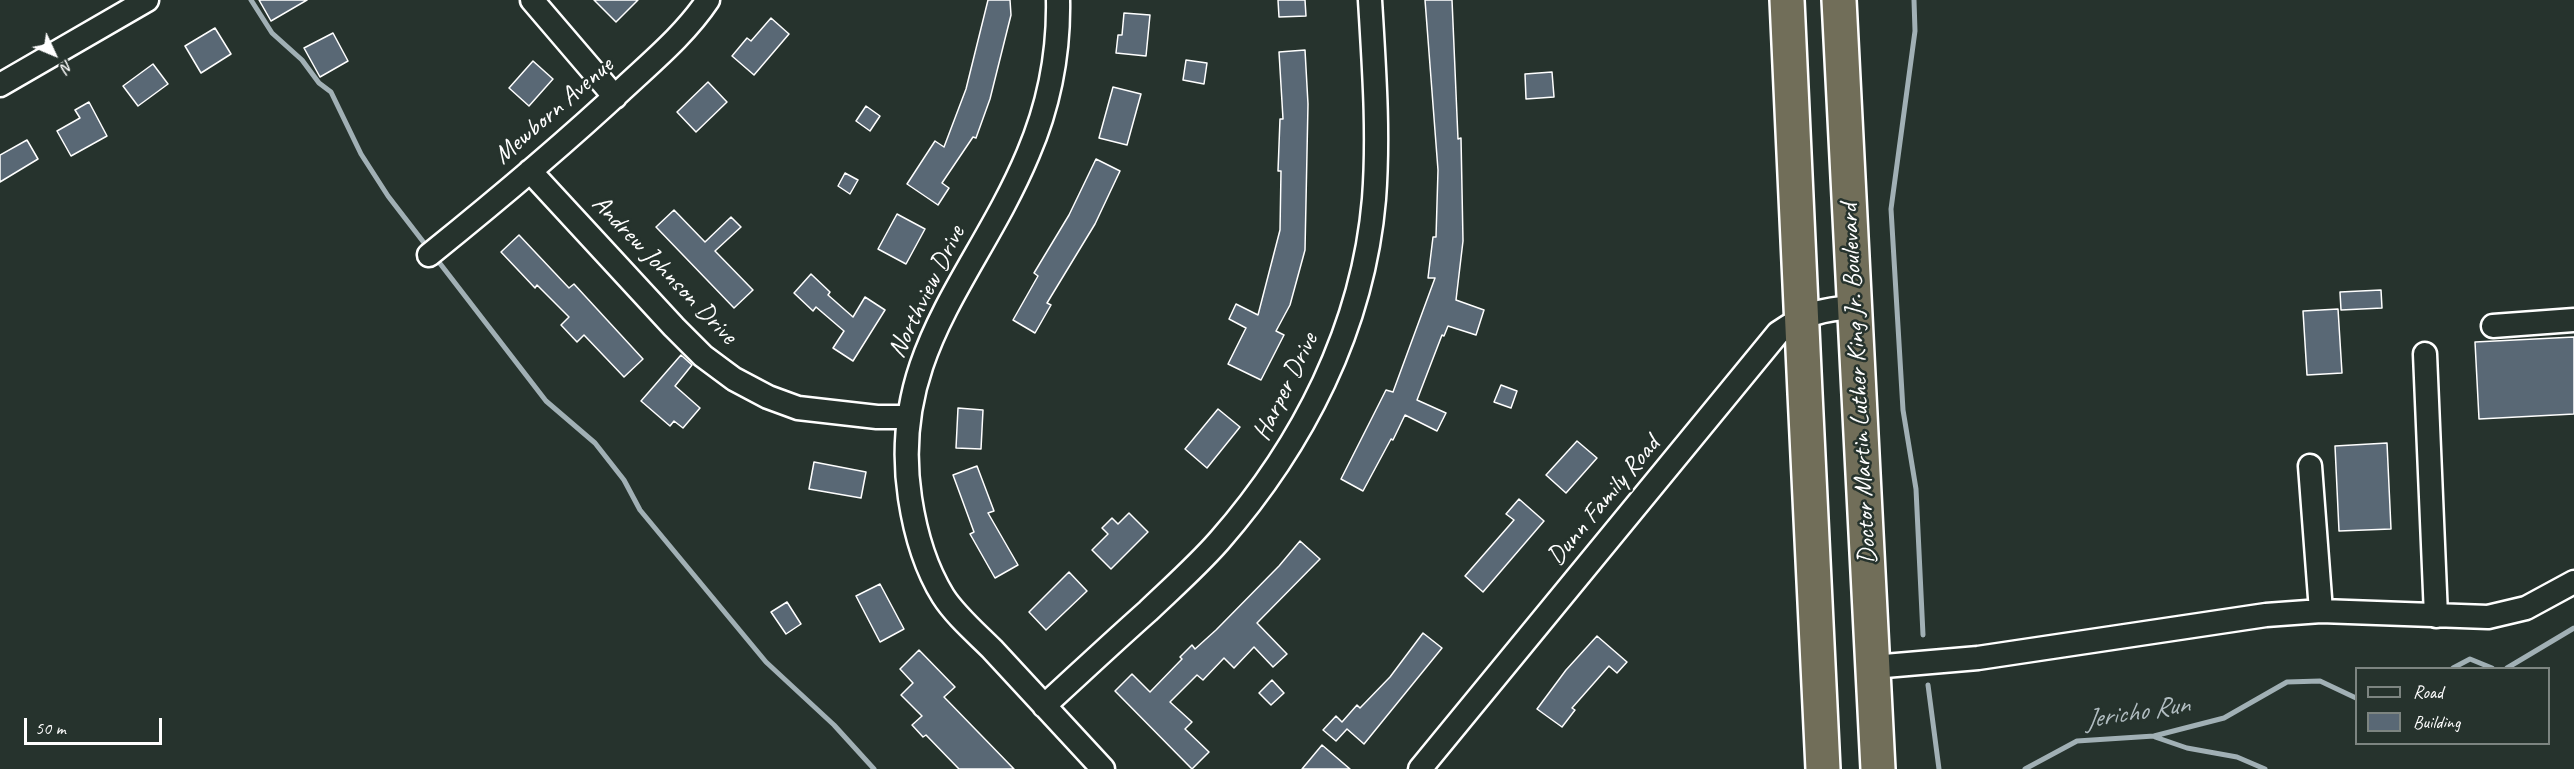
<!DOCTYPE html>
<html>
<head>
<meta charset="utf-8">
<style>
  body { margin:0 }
  #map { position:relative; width:2574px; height:769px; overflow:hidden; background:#26332d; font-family:Caveat,sans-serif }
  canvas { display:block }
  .legend { position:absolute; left:2355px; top:667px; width:195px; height:78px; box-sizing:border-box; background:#26332d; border:2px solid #7d8581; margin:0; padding:8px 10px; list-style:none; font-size:18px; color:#fff }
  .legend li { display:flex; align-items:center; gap:12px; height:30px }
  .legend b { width:30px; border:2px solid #7d8581 }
  .north { position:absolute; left:24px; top:24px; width:60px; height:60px; -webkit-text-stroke:4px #26332d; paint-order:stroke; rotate:134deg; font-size:16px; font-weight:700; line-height:24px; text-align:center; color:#fff }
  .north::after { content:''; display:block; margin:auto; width:21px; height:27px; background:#fff; clip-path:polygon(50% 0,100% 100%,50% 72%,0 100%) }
  .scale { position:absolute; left:24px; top:718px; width:138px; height:27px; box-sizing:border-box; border:3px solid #fff; border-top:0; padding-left:8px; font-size:18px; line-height:21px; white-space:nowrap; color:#fff; -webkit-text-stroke:4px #26332d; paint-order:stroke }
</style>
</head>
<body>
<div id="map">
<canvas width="2574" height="769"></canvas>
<ul class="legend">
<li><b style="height:8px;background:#26332d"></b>Road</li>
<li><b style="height:16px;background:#596875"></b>Building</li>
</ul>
<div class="north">N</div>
<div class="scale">50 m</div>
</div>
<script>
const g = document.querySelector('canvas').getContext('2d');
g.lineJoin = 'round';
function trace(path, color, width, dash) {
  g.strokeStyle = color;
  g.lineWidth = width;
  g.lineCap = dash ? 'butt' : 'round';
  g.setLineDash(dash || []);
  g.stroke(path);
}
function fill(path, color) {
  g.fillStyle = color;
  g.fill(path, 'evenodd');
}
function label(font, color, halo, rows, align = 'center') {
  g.font = font + ' Caveat,sans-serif';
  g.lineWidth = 5;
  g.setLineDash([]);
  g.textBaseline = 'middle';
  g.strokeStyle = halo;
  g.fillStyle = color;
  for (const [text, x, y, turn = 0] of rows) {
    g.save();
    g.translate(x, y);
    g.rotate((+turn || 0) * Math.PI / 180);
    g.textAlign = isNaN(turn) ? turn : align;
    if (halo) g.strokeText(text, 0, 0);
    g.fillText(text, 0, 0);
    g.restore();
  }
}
trace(new Path2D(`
  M251 0 272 33 302 60 319 83 331 92 361 154 388 196 428 248
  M1914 0 1915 31 1891 209 1903 410 1916 489 1923 635
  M435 257 546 401 595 443 624 480 640 510 766 662 834 725 874 769
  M2453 668 2470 659 2492 668
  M2507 668 2574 628
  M1928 685 1939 769
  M2155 737 2187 748 2237 757 2265 769
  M2025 769 2077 741 2154 736 2224 718 2287 682 2320 681 2356 698`), '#a1b0b5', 5);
const building = new Path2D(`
  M259 0H307L271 21Z
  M594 0H638L616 22Z
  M988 0H1010L1011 15 990 99 976 138 973 137 942 183 949 188 938 205 907 184 935 141 944 147 966 89Z
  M1278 0H1305L1306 16 1279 17Z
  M1425 0H1452L1458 139 1461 138 1463 241 1456 300 1484 310 1476 335 1448 326 1444 336 1442 335 1417 400 1446 413 1437 431 1405 415 1393 440 1391 439 1363 491 1341 479 1386 390 1393 392 1435 278H1428L1433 237H1436L1438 170Z
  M1124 13 1150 15 1146 56 1116 53 1118 35H1122Z
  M771 18 789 34 754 75 732 56 747 38 751 41Z
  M215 28 231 54 201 73 185 46Z
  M333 33 348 61 320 77 304 48Z
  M1305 50 1308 104 1305 250 1290 305 1276 331 1284 335 1261 380 1228 364 1246 328 1229 319 1236 304 1258 315 1280 230 1281 171H1278L1280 119H1283L1279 52Z
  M1186 60 1207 63 1204 84 1183 80Z
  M533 61 553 79 529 106 509 88Z
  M153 64 168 84 138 106 123 86Z
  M1552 72 1554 97 1526 99 1525 74Z
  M708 82 727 102 696 132 677 112Z
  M1113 87 1141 94 1127 145 1099 138Z
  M89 102 107 136 71 156 57 131 80 118 75 110Z
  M866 106 880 116 870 131 856 121Z
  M27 140 38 159 0 182V155Z
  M1096 159 1120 171 1095 224 1047 303 1051 305 1035 333 1013 320 1038 276 1034 273 1069 215Z
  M845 173 858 180 850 194 838 186Z
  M674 210 705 242 731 217 741 227 715 251 753 290 734 308 656 227Z
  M897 214 925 229 906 264 878 249Z
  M519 235 569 288 574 284 643 359 624 377 584 335 577 342 561 325 569 317 537 285 535 288 501 252Z
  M811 274 830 292 828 295 853 317 865 297 885 310 853 361 833 348 844 331 816 307 813 311 794 293Z
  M2381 290 2382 308 2341 310 2340 292Z
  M2338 309 2342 373 2307 375 2303 311Z
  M2574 337V414L2479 419 2475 342Z
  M681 355 692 365 675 386 700 408 683 428 674 421 670 426 641 401Z
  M1501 385 1517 391 1511 408 1494 402Z
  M958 408 983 410 981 449 956 448Z
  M1218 409 1240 427 1207 468 1185 449Z
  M1577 441 1597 458 1566 493 1546 475Z
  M2387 443 2391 529 2339 531 2335 446Z
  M814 462 866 472 861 498 809 489Z
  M977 466 994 511 988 513 1018 565 995 578 970 534 974 532 953 475Z
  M1519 499 1544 521 1483 592 1465 576 1514 520 1506 514Z
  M1129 513 1148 532 1111 569 1092 550 1108 534 1102 528 1112 518 1118 524Z
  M1300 541 1320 559 1257 623 1287 654 1273 667 1254 647 1234 668 1224 658 1203 680 1197 675 1170 702 1192 722 1185 729 1209 752 1192 769 1115 691 1132 674 1150 692 1182 659 1180 657 1192 645 1195 649 1216 630 1279 566Z
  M1069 572 1087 591 1046 630 1029 612Z
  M880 584 904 629 880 642 856 596Z
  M787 602 801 624 786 634 771 612Z
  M1423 633 1442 648 1364 744 1347 729 1336 741 1323 730 1336 716 1342 722 1357 705 1360 708 1390 677Z
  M1597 636 1627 662 1617 673 1609 666 1572 708 1575 710 1562 727 1537 709 1566 670Z
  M919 650 955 687 944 697 1014 769H959L926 735 923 737 912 725 922 716 901 695 913 683 900 669Z
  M1272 680 1284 693 1271 705 1259 693Z
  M1322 745 1350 769H1302Z`);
fill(building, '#596875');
trace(building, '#fff', 1.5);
const minor = new Path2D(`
  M532 0 615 97
  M1058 0C1059 53 1049 105 1028 154 977 276 888 353 910 498 915 531 925 567 943 596 955 615 976 633 992 649 1029 689 1066 729 1103 769
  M0 85 147 0
  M530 171 674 327 703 356 734 379 768 397 798 408 877 417H909
  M429 255C496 201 563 145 626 86 655 59 686 33 708 0
  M2493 326 2574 320
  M2425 354 2436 616
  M2310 466 2321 611
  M1873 667 1978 658 2266 615 2321 611 2488 617 2526 608 2574 582
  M1044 706C1079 674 1113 642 1148 611 1172 588 1197 566 1219 541 1303 445 1363 328 1374 199 1379 133 1374 67 1370 0
  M1420 769 1778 333C1806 314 1821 309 1855 307`);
const highway = new Path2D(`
  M1787 0C1800 256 1809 513 1823 769
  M1839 0 1878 769`);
trace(minor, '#fff', 27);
trace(highway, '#fff', 38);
trace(minor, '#26332d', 22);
trace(highway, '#716e59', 33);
label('26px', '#fff', '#26332d', [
  ["Mewborn Avenue",554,111,-41],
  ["Andrew Johnson Drive",664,270,46],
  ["Northview Drive",927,292,-64],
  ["Doctor Martin Luther King Jr. Boulevard",1859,384,-93],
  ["Harper Drive",1286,387,-64],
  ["Dunn Family Road",1604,501,-50]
]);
label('italic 27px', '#b1bdc1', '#26332d', [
  ["Jericho Run",2137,713,-9]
]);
</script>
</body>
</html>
